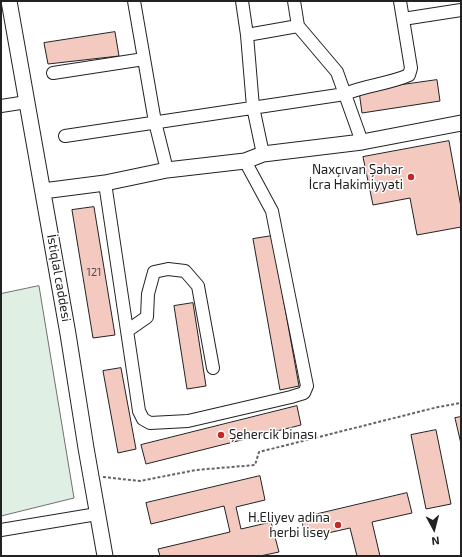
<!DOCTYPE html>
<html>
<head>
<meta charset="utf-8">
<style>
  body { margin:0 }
  #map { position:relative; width:462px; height:557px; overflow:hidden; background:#fff; font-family:"Exo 2",sans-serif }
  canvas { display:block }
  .frame { position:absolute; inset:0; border:2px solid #222; pointer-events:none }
  .north { position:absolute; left:414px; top:509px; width:40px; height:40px; -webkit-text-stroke:3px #fff; paint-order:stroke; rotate:173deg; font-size:11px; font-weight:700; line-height:16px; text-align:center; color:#222 }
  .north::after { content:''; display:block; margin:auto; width:14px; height:18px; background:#222; clip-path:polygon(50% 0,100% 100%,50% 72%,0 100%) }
</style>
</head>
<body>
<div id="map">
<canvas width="462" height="557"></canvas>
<div class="frame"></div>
<div class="north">N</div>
</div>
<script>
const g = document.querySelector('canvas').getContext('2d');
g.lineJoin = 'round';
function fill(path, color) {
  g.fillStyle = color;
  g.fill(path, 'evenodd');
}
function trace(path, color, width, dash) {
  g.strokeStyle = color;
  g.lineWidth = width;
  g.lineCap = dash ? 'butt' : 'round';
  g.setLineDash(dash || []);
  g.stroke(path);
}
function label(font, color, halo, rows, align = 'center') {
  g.font = font + ' "Exo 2",sans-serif';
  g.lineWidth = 3;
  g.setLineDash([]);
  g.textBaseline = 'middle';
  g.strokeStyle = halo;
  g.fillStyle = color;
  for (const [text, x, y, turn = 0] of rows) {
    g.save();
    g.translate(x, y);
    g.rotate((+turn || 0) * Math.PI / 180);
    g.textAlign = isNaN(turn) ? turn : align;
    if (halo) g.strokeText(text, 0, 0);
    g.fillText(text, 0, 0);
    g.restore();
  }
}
const green = new Path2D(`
  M39 286 74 498 1 516V294Z`);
fill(green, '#e0efe3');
trace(green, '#6f6f6f', 1);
const building = new Path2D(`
  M115 32 119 56 48 64 44 43Z
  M437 80 440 101 362 113 359 91Z
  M449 141 461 207V227L417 235 410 198 373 205 363 157Z
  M94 207 115 335 93 338 72 210Z
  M272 236 299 386 280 390 253 239Z
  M193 303 206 386 187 389 174 306Z
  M121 368 136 449 118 453 103 371Z
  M297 406 301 425 146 464 141 445Z
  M461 417V444L455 418Z
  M436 430 451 504 426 509 411 435Z
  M260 476 265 500 236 507 241 529 271 522 279 552 260 556H160L158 549 230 532 224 506 151 524 146 503Z
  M407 493 412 513 372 522 380 556H357L350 528 306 538 301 518Z`);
fill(building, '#f3c9c0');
trace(building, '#222', 1);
const minor = new Path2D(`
  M134 1 155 122 167 170
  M242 1 247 35
  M294 1 298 26 337 72 362 142
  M403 19 461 10
  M53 73 144 59
  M1 106 27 102
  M65 136 345 94C366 85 389 84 409 75L411 68 400 1
  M263 154 253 107 247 35 298 26
  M105 183 139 411 143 419 150 423 188 421 291 397 304 393 307 386 272 211 245 161
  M127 331 147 317 148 294 154 272 168 269 185 271 198 286 213 368
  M1 530 97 514`);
const major = new Path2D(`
  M9 1 68 334 86 448 105 556
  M43 191 105 183 167 170 245 161 263 154 362 142 461 123`);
trace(minor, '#222', 14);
trace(major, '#222', 17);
trace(new Path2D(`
  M103 477 140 481 196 470 255 465 259 452 438 407 461 403`), '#646464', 2, [3, 2]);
trace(minor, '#fff', 12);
trace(major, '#fff', 15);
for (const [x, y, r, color] of [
  [411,177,4,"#c62828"],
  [221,435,4,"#c62828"],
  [338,525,4,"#c62828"]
]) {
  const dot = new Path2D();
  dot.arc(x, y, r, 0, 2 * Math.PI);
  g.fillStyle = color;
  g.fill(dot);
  trace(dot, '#fff', 1.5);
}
label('11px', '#564c4a', null, [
  ["121",94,272]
]);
label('13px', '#222', '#fff', [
  ["Naxçıvan Şəhər",403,170],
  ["İcra Hakimiyyəti",403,185],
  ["Şehercik binası",229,435,"left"],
  ["H.Eliyev adina",330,518],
  ["herbi lisey",330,533]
], 'right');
label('13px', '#222', '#fff', [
  ["İstiqlal caddesi",59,278,80]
]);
</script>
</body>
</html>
